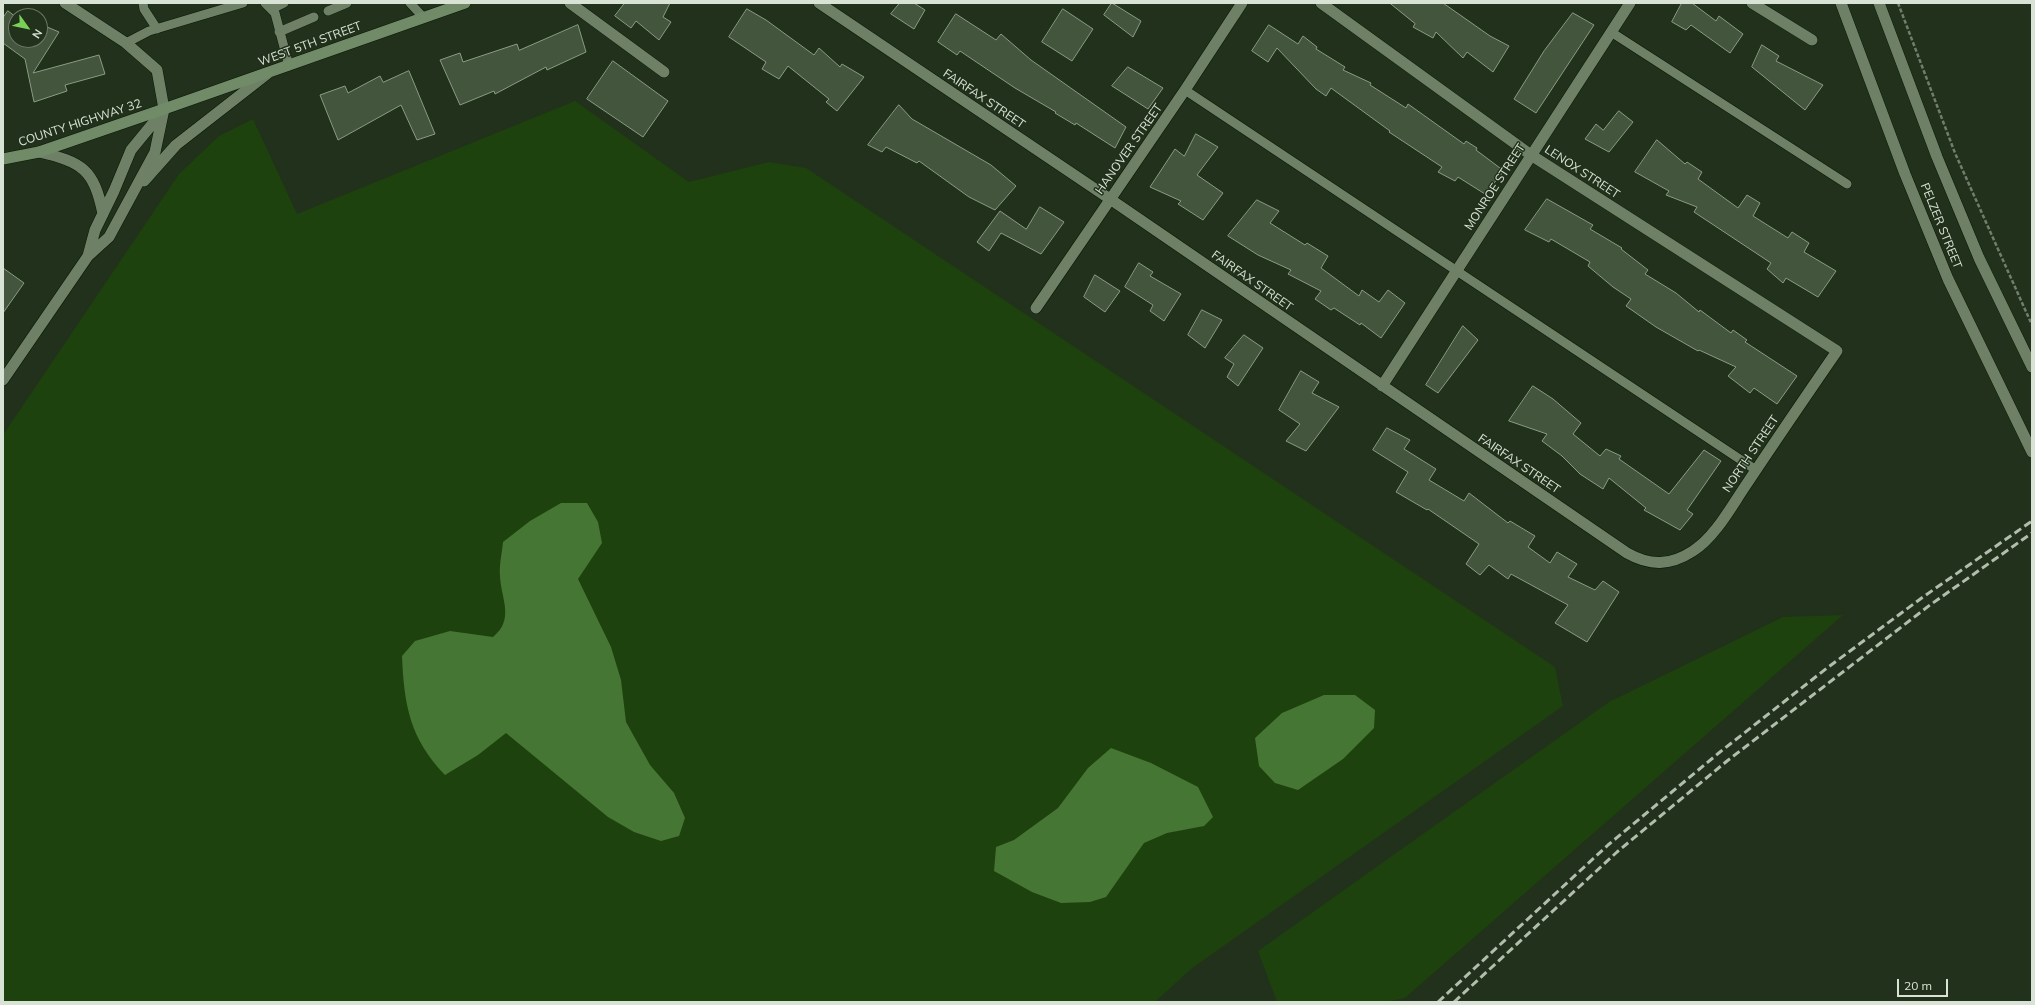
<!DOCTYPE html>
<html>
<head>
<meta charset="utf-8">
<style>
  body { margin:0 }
  #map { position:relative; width:2035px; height:1005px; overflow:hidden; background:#21311b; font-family:Mulish,sans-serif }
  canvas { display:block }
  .frame { position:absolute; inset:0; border:4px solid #d9e3d5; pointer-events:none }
  .north { position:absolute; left:8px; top:8px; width:40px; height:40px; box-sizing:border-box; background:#21311b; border:1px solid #6b7865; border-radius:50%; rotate:123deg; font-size:11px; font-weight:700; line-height:16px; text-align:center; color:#d9e3d5 }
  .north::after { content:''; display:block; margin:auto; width:14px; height:18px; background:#79d157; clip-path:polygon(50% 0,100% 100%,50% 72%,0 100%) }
  .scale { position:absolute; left:1897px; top:979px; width:51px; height:18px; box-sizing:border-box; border:2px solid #d9e3d5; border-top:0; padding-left:5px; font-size:12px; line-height:14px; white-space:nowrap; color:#d9e3d5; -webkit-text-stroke:3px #21311b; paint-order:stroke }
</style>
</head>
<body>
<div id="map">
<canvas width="2035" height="1005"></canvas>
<div class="frame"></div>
<div class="north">N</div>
<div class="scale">20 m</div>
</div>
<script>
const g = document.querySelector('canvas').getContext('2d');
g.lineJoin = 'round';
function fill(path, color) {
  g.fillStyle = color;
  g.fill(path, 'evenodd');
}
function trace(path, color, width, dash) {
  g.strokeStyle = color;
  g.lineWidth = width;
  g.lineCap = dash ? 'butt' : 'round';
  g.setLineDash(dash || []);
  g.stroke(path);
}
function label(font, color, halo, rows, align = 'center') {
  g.font = font + ' Mulish,sans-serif';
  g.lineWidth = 3;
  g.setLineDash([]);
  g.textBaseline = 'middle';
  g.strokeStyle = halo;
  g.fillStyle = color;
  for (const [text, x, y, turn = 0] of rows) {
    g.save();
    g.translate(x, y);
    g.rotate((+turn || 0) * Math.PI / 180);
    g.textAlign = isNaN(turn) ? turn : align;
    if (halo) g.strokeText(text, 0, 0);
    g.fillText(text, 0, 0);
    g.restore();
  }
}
fill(new Path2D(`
  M575 101 689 182 769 162 806 168 1555 667 1563 706 1191 969 1155 1002H3V435L179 174 219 136 253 119 297 214Z
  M1843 615 1405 998 1385 1002H1277L1258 951 1609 702 1783 617Z`), '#1d420d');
fill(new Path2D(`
  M561 503H587L598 522 602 543 578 579 611 647 621 680 626 722 650 765 674 793 685 818 679 836 661 841 634 832 608 817 506 733 478 755 445 775C410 739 404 705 402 656L415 641 450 631 493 637C515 619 501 599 500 576 499 565 502 553 503 542L530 521Z
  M1324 695H1355L1375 710 1374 728 1343 759 1298 790 1275 783 1259 766 1255 738 1282 713Z
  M1111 748 1151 763 1198 787 1213 817 1204 826 1167 833 1144 843 1106 897 1090 902 1061 903 1032 892 994 871 996 847 1014 840 1058 808 1088 768Z`), '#467634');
const building = new Path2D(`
  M625 3H670L663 17 671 22 659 40 636 21 631 28 615 16Z
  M900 3H914L925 10 914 29 891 14Z
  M1112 3 1141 21 1133 37 1104 15Z
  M1390 3H1443L1490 36 1509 46 1493 72 1467 52 1463 58 1436 32 1433 38 1413 27 1415 24Z
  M1682 3H1692L1716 21 1719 16 1743 34 1730 53 1691 25 1686 30 1672 22Z
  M747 9 766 20 814 55 819 48 840 67 842 64 864 77 837 111 826 102 829 99 788 66 779 79 762 69 766 62 729 37Z
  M1063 9 1093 29 1072 61 1042 42Z
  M8 11 16 17V40H40V24L59 32 33 73 99 55 105 74 65 85 67 91 34 102 25 59 3 43V18Z
  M1573 13 1594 25 1536 113 1514 99 1544 51Z
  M956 14 996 40 1001 34 1031 60 1126 127 1115 148 1076 123 1075 125 1055 113 1056 112 1015 88 960 51 957 55 938 42Z
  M578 25 586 52 547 70 546 67 495 94 494 91 460 105 440 60 460 53 463 62 517 44 519 50Z
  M1269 25 1298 44 1303 36 1317 47 1316 49 1345 67 1343 70 1371 83 1370 85 1406 108 1408 104 1464 144 1466 141 1477 148 1476 150 1504 171 1485 194 1458 177 1455 181 1438 172 1442 167 1389 132 1390 131 1331 88 1326 96 1316 89 1277 48 1268 62 1252 51Z
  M1762 45 1779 56 1776 61 1823 85 1805 110 1752 67Z
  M613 61 668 101 643 137 587 99Z
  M1128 67 1163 88 1148 109 1112 86Z
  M409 71 435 134 417 140 401 105 338 140 320 95 345 86 348 93 380 76 383 82Z
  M899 105 912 119 991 165 1016 186 995 210 969 197 919 161 917 163 886 147 882 152 868 145Z
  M1619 111 1633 122 1609 152 1585 139 1596 124 1603 130Z
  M1196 134 1218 147 1197 175 1223 193 1203 220 1178 204 1181 201 1150 187 1175 149 1184 156Z
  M1657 140 1685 164 1687 162 1702 172 1698 179 1738 208 1747 195 1760 203 1753 216 1788 238 1792 232 1809 243 1804 252 1836 271 1818 297 1786 278 1783 283 1767 269 1771 263 1694 212 1697 207 1666 195 1669 191 1635 172Z
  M1547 199 1593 225 1590 229 1622 248 1621 249 1648 270 1645 274 1676 293 1699 312 1700 310 1731 333 1733 330 1747 340 1745 342 1797 376 1777 404 1754 388 1750 393 1728 376 1736 367 1699 350 1698 351 1656 327 1626 306 1631 299 1613 287 1588 266 1590 262 1551 239 1549 242 1525 230Z
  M1257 200 1279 211 1270 223 1305 245 1307 243 1328 256 1321 268 1359 296 1362 290 1379 302 1388 290 1405 303 1381 338 1361 323 1360 325 1334 308 1331 310 1315 299 1321 291 1288 274 1291 270 1258 255 1228 236Z
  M1040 207 1064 222 1041 254 1001 233 989 251 977 242 1000 211 1026 229Z
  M1139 263 1153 272 1150 276 1181 294 1164 321 1150 311 1153 305 1125 287Z
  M3 268 24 283 3 313Z
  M1095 275 1120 291 1105 312 1084 297Z
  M1202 310 1222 320 1205 348 1188 335Z
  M1463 326 1478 340 1438 393 1426 385Z
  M1244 335 1263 348 1238 386 1227 377 1234 364 1225 358Z
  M1301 371 1319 382 1312 393 1339 407 1306 451 1286 441 1300 424 1279 410Z
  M1533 386 1553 399 1581 423 1573 434 1600 456 1606 449 1621 456 1619 459 1669 494 1704 450 1721 461 1687 510 1693 514 1680 530 1644 510 1646 508 1609 478 1603 489 1580 474 1562 456 1542 441 1547 434 1509 421Z
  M1387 428 1410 440 1404 449 1436 469 1429 480 1464 501 1469 493 1508 523 1510 521 1535 536 1528 547 1550 563 1557 552 1577 564 1568 577 1595 590 1603 581 1619 592 1587 642 1555 623 1568 605 1511 574 1508 579 1489 565 1480 575 1466 564 1479 544 1428 509 1427 510 1396 492 1408 472 1373 450Z`);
fill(building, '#43553d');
trace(building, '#899d83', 1);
const service = new Path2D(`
  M143 3 144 9 157 29
  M265 3 275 13 289 66
  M410 3 423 17
  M272 9 284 3
  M328 11 347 3
  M279 32 314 17
  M1611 32 1847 184
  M126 43 149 31 243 3
  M1185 90 1756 470`);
const minor = new Path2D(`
  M570 3 664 72
  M819 3 1110 199 1627 553C1650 566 1670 566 1693 551 1715 537 1731 507 1746 485 1776 440 1806 396 1837 351L1531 155 1321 3
  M1752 3 1812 40
  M1036 308 1185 90 1242 3
  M1382 386 1630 3`);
const tertiary = new Path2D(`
  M1841 3 1905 174 1948 279 2032 452
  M1879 3 1937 157 1979 258 2032 367
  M39 152C82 162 94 169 103 214
  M144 181 176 145 267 74
  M88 256 95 230 114 191 131 150 163 111
  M3 380 88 256 109 237 155 152 164 109 157 70 126 43 65 3`);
const secondary = new Path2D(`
  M3 159 39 152 164 109 465 3`);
trace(service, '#091805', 10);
trace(minor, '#091805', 12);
trace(tertiary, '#091805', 12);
trace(secondary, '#091805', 12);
trace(new Path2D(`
  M1898 3 1955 153 2032 325`), '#717e6c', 2.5, [4, 2]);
trace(service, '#6e8167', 9);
trace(minor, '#6e8167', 11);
trace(tertiary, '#6e8167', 11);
trace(secondary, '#718b68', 11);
trace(new Path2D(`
  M1438 1002 1608 845 1720 752 1827 668 1923 597 2032 521
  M1454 1002 1617 852 1727 761 1930 605 2032 533`), '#b2bdae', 3, [8, 4]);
label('12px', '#d9e3d5', '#21311b', [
  ["WEST 5TH STREET",310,44,-20],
  ["FAIRFAX STREET",984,99,34],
  ["COUNTY HIGHWAY 32",80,123,-18],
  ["HANOVER STREET",1129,149,-55],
  ["LENOX STREET",1582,172,33],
  ["MONROE STREET",1495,187,-57],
  ["PELZER STREET",1941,226,68],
  ["FAIRFAX STREET",1252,281,35],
  ["NORTH STREET",1751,454,-56],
  ["FAIRFAX STREET",1519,464,34]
]);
</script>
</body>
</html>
